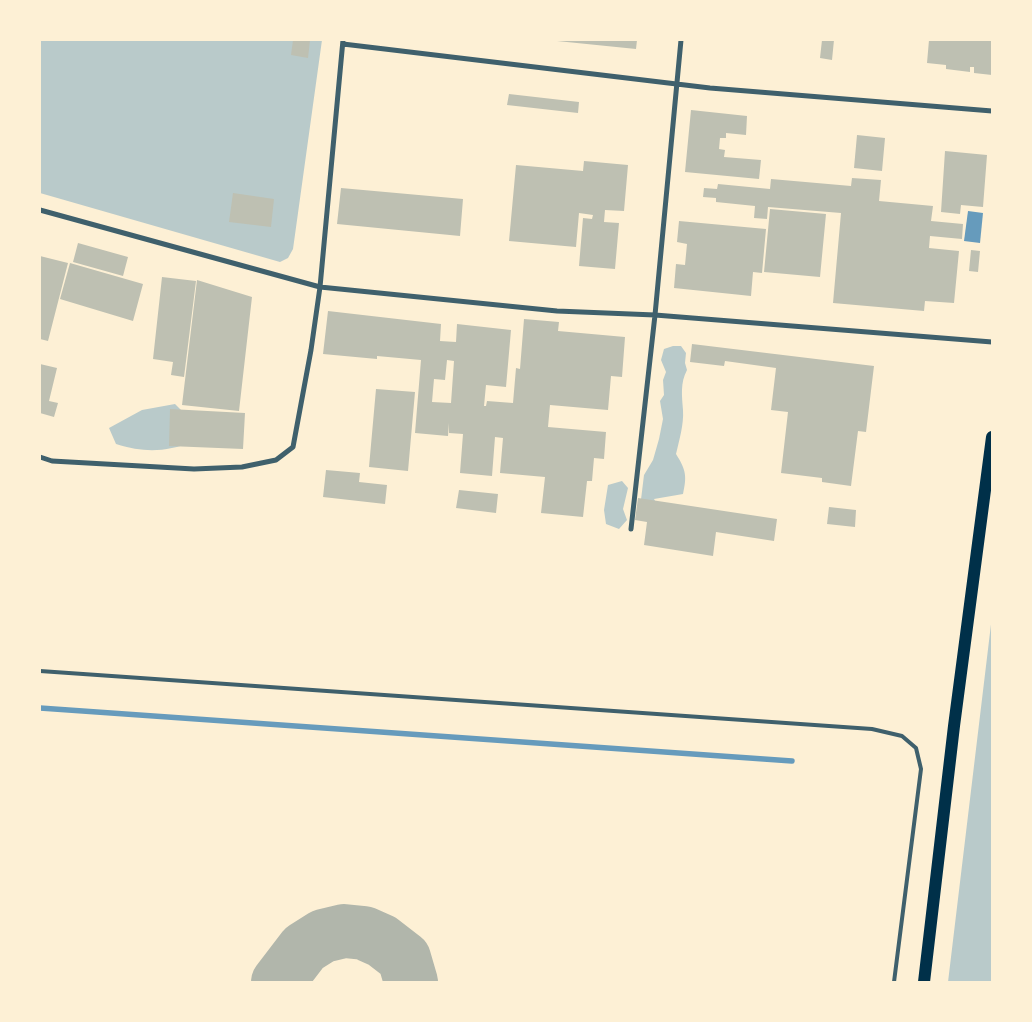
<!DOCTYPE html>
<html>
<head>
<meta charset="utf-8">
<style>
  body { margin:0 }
  #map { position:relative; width:1032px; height:1022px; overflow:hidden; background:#fdf0d5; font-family:Manrope,sans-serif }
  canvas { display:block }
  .frame { position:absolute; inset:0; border:41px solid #fdf0d5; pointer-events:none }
</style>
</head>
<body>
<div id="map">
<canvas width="1032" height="1022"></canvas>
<div class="frame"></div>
</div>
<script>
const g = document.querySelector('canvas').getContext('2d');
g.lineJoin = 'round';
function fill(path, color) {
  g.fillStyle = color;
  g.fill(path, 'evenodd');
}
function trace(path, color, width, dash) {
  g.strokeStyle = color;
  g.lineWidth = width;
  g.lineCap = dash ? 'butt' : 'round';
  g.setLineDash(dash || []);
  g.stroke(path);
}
fill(new Path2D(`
  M40 40H322L293 249 288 258 280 262 40 193Z
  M673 346H681L686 353 685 363 687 370C680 383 682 396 683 410 684 424 679 441 676 454 686 470 687 476 683 494L654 499 667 523 639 516 644 475 653 460 659 439 663 419 660 401 664 395 663 380 666 372 661 360 664 349Z
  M175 404 192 421 193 442C165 452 145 453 116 444L109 428 142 410Z
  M622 481 628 488 623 509 627 520 619 529 606 524 604 510 608 485Z
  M992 616V982H948Z`), '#b9caca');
fill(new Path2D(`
  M968 211 983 213 980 243 964 241Z`), '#669bbc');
trace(new Path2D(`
  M40 708 792 761`), '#669bbc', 5.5);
trace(new Path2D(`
  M278 982 304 948 323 936 344 931 364 933 382 941 404 958 411 982`), '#b1b6ab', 54);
fill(new Path2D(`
  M293 40H310L308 58 291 55Z
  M557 40H637L636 49 557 41Z
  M822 40H834L832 60 820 58Z
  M929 40H992V75L974 73V67H970V72L946 69V65L927 63Z
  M509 94 579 102 578 113 507 105Z
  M691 110 747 116 746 135 726 133V138H720L719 149 725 150 724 157 761 160 759 179 685 172Z
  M857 135 885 138 882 171 854 168Z
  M945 151 987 155 983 207 961 205 960 214 941 212Z
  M584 161 628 165 624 211 605 210 604 222 619 223 615 269 579 266 583 218 592 219 593 215 579 213 576 247 509 241 516 165 583 171Z
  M852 178 881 180 879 201 933 206 931 221 963 224 962 239 930 236 929 248 959 251 954 303 925 301 924 311 833 303 841 213 768 207 767 219 754 218 755 206 716 202V198L703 197 704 188 717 189 718 184 770 189 771 179 851 186Z
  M341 188 463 199 460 236 337 224Z
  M233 193 274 199 271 227 229 222Z
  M770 209 826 214 820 277 764 272Z
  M679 221 766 229 762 273 753 272 751 296 674 288 676 264 685 265 687 244 677 242Z
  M78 243 128 257 123 276 73 262Z
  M971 250 980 251 978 272 969 271Z
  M40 256 68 263 48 341 40 339Z
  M70 263 143 284 133 321 60 299Z
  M162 277 196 281 184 377 171 375 173 362 153 359Z
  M197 280 252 297 239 411 182 405Z
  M328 311 441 324 440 341 456 342 457 324 511 330 506 387 486 385 484 406H486L487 401 513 403 516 368 520 369 524 319 559 322 558 331 625 337 622 377 611 376 608 410 550 405 548 427 606 432 604 459 594 458 592 481H587L583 517 541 513 545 477 500 473 503 438 495 437 492 476 460 473 463 434 449 433V423L448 436 415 433 421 360 377 356V359L323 354ZM447 360 454 361 451 403 432 402 434 379 445 380Z
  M692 344 874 366 866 432 858 431 851 486 822 482V478L781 473 788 412 771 410 776 368 725 361 724 366 690 362Z
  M40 364 57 368 49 401 58 403 54 417 40 413Z
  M376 389 415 392 408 471 369 467Z
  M170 409 245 413 243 449 169 446Z
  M326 470 360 473 359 482 387 485 385 504 323 497Z
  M459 490 498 494 496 513 456 508Z
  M638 498 777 519 774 541 716 532 713 556 644 545 647 522 635 520Z
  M829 507 856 510 855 527 827 524Z`), '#bec0b2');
trace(new Path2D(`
  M40 671 872 729 902 736 916 748 921 769 894 982`), '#3f606c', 4);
trace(new Path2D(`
  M343 44 710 88 992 111
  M40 210 320 287 557 311 655 315 992 342
  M40 457 52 461 194 469 242 467 276 460 293 447 311 350 320 287 343 40
  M631 529 655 315 681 40`), '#3f606c', 5);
trace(new Path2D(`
  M924 982 954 726 992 437`), '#003049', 12);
</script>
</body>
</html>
